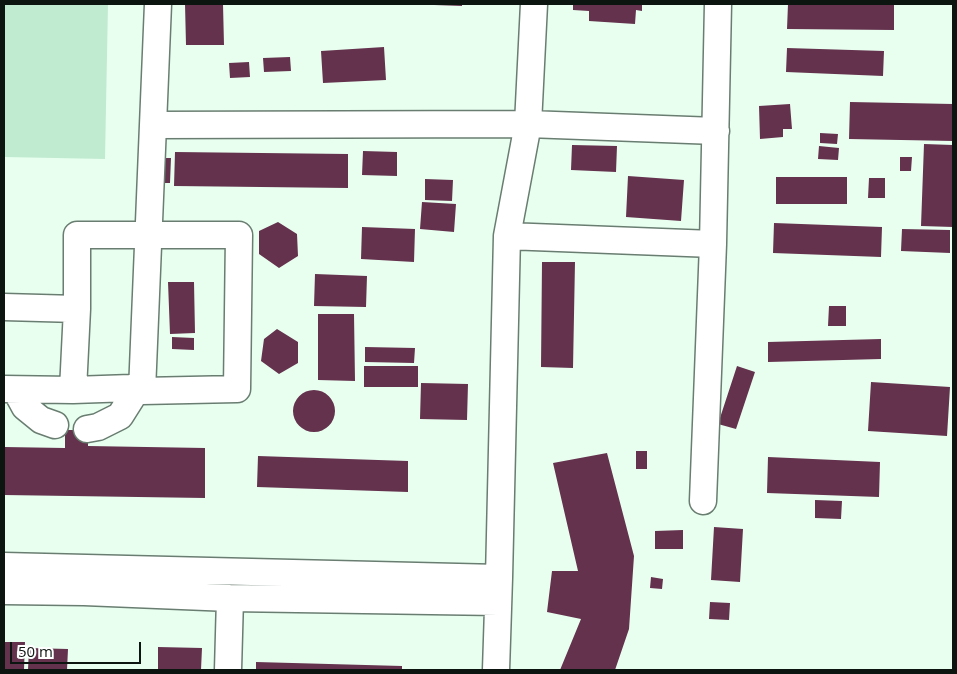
<!DOCTYPE html>
<html>
<head>
<meta charset="utf-8">
<style>
  body { margin:0 }
  #map { position:relative; width:957px; height:674px; overflow:hidden; background:#e8fff0; font-family:"Open Sans",sans-serif }
  canvas { display:block }
  .frame { position:absolute; inset:0; border:5px solid #0d1510; pointer-events:none }
  .scale { position:absolute; left:10px; top:642px; width:131px; height:22px; box-sizing:border-box; border:2px solid #0d1510; border-top:0; padding-left:6px; font-size:15px; line-height:18px; white-space:nowrap; color:#0d1510; -webkit-text-stroke:4px #fff; paint-order:stroke }
</style>
</head>
<body>
<div id="map">
<canvas width="957" height="674"></canvas>
<div class="frame"></div>
<div class="scale">50 m</div>
</div>
<script>
const g = document.querySelector('canvas').getContext('2d');
g.lineJoin = 'round';
function fillPath(path, color) { g.fillStyle = color; g.fill(path, 'evenodd'); }
const shape = rows => new Path2D(rows.map(r => 'M' + r).join(''));
function strokePath(path, color, width, dash) { g.strokeStyle = color; g.lineWidth = width; g.lineCap = dash ? 'butt' : 'round'; g.setLineDash(dash || []); g.stroke(path); }
fillPath(shape([
  [4,4,108,4,105,159,4,157]
]), '#c1ebd0');
fillPath(shape([
  [185,4,223,4,224,45,186,45],
  [434,4,462,4,462,6,434,5],
  [573,4,642,4,642,11,636,10,635,24,589,21,589,11,573,10],
  [788,4,894,4,894,30,787,29],
  [384,47,386,80,323,83,321,51],
  [787,48,884,51,883,76,786,72],
  [290,57,291,71,264,72,263,58],
  [249,62,250,77,230,78,229,63],
  [850,102,953,104,953,141,849,139],
  [790,104,792,129,783,129,783,137,760,139,759,106],
  [820,133,838,134,837,144,820,143],
  [924,144,953,145,953,227,921,226],
  [572,145,617,146,616,172,571,170],
  [819,146,839,148,838,160,818,159],
  [363,151,397,152,397,176,362,175],
  [175,152,348,154,348,188,174,186],
  [900,157,912,157,911,171,900,171],
  [158,158,171,158,170,183,157,183],
  [628,176,684,180,681,221,626,217],
  [776,177,847,177,847,204,776,204],
  [869,178,885,178,885,198,868,198],
  [425,179,453,180,452,201,425,200],
  [422,202,456,204,454,232,420,229],
  [278,222,297,234,298,256,279,268,259,254,259,231],
  [774,223,882,227,881,257,773,253],
  [362,227,415,229,414,262,361,259],
  [902,229,950,230,950,253,901,251],
  [542,262,575,262,573,368,541,367],
  [315,274,367,276,366,307,314,306],
  [168,282,194,282,195,333,170,334],
  [829,306,846,306,846,326,828,326],
  [318,314,354,314,355,381,318,380],
  [277,329,298,342,298,363,279,374,261,361,264,339],
  [172,337,194,338,194,350,172,349],
  [881,339,881,359,768,362,768,342],
  [365,347,415,348,414,363,365,362],
  [364,366,418,366,418,387,364,387],
  [737,366,755,372,736,429,718,424],
  [871,382,950,387,947,436,868,431],
  [421,383,468,384,467,420,420,419],
  '293 411a21 21 0 1 1 42 0a21 21 0 1 1-42 0Z',
  [65,430,88,430,88,446,205,448,205,498,4,495,4,447,65,448],
  [636,451,647,451,647,469,636,469],
  [607,453,634,556,629,629,615,670,560,670,581,619,547,612,552,571,578,571,553,463],
  [258,456,408,461,408,492,257,487],
  [768,457,880,462,879,497,767,493],
  [815,500,842,501,841,519,815,518],
  [714,527,743,529,740,582,711,580],
  [683,530,683,549,655,549,655,531],
  [651,577,663,579,662,589,650,588],
  [710,602,730,603,729,620,709,619],
  [4,642,25,642,24,670,4,670],
  [158,647,202,648,201,670,158,670],
  [29,648,68,649,67,670,28,670],
  [256,662,402,666,402,670,256,670]
]), '#64324d');
const minor = shape([
  [153,125,528,124,716,131],
  [507,236,713,244],
  [4,307,77,309],
  [4,389,73,390,131,388,142,391,237,389,239,235,77,235,77,309,73,390],
  [18,390,19,396,25,407,41,420,55,425],
  [142,391,158,4],
  [87,429,98,427,120,416,132,397,131,388],
  [703,501,713,244,718,4],
  [4,566,499,578],
  [4,591,84,592,230,598,498,602],
  [228,670,230,598],
  [496,670,499,578,507,236,528,124,534,4]
]);
strokePath(minor, '#697d70', 29);
strokePath(minor, '#fff', 26);
</script>
</body>
</html>
